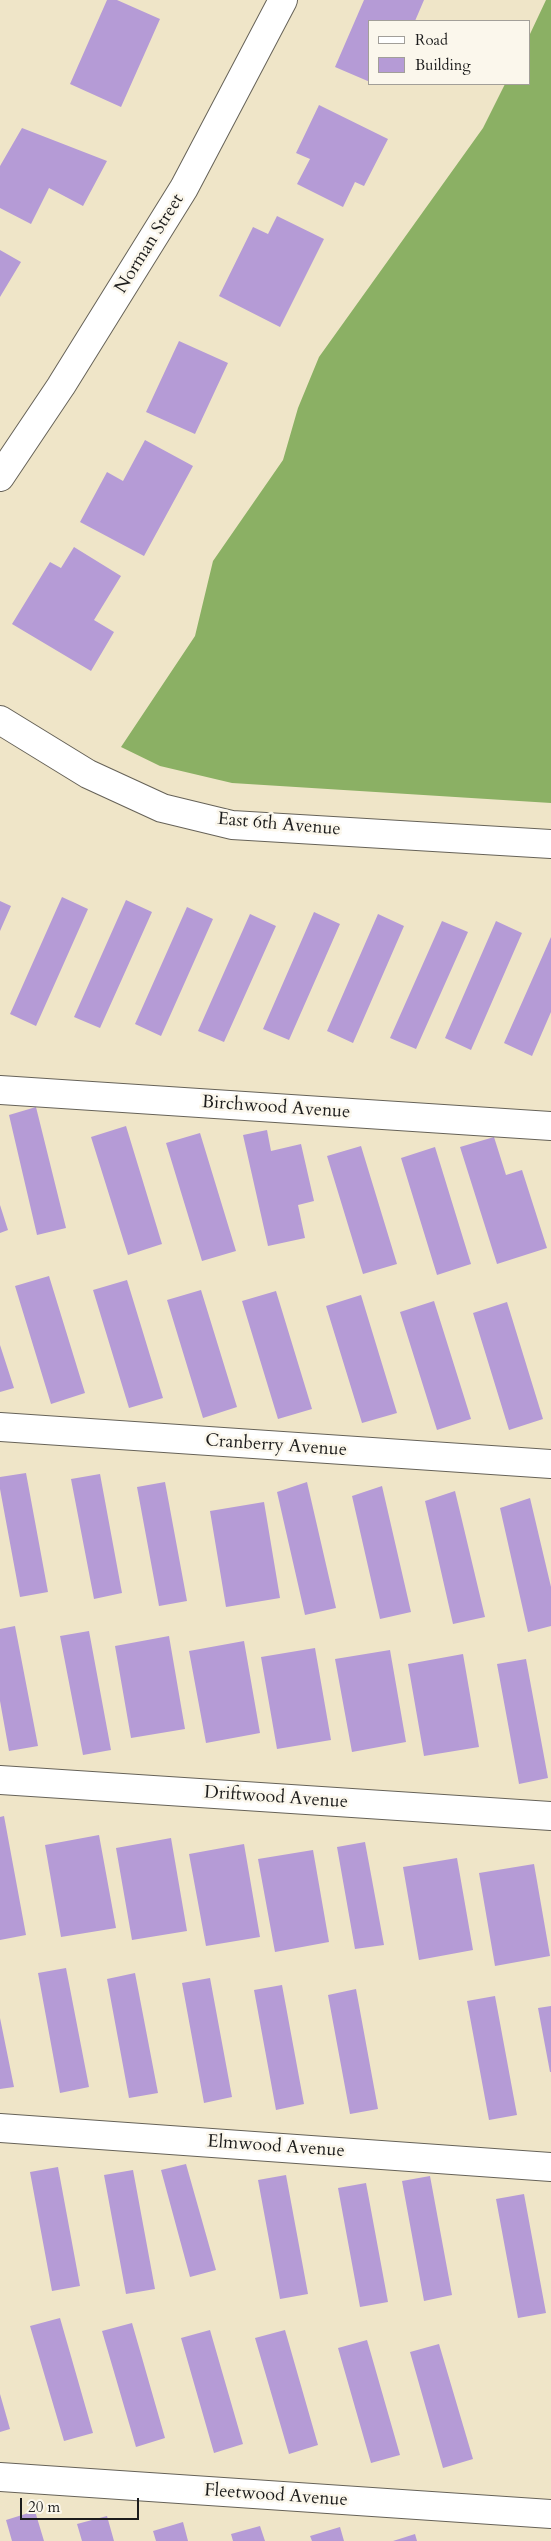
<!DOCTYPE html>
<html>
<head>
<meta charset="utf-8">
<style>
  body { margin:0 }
  #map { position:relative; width:551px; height:2541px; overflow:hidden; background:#efe5c8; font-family:Cardo,serif }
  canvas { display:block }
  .legend { position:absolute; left:368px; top:20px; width:162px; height:65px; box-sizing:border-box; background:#fbf7ec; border:1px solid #a29f99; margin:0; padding:6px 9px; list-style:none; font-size:15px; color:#1c1c1c }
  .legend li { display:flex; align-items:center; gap:10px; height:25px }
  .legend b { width:25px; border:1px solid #a29f99 }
  .scale { position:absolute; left:20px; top:2498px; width:119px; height:22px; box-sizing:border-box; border:2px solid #1c1c1c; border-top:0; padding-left:6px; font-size:15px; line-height:18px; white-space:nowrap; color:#1c1c1c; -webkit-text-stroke:4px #fbf7ec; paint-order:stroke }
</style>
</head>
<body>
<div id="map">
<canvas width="551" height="2541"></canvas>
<ul class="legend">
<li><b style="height:6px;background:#fff"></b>Road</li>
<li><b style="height:14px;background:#b59bd6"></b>Building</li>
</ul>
<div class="scale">20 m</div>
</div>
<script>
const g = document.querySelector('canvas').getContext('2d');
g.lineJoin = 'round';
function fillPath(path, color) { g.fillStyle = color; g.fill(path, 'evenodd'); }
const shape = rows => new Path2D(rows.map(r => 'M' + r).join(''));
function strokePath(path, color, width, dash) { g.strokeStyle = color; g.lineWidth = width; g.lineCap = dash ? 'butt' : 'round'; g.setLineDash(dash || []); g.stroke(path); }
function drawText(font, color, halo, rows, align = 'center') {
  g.font = font + ' Cardo,serif'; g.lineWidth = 5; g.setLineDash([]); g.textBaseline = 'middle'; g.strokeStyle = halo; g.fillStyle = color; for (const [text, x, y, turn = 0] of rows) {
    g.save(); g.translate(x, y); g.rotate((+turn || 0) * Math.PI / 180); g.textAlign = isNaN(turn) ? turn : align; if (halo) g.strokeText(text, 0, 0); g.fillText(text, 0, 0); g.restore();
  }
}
fillPath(shape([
  [546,0,551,0,551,803,232,783,160,766,121,747,195,636,213,561,283,460,298,408,319,357,483,128,505,84,530,84,530,34]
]), '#8bb064');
fillPath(shape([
  [107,0,117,0,160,19,121,107,70,84],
  [364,0,424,0,415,21,370,21,370,82,335,67],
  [319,105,388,139,364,186,355,182,343,207,297,184,310,159,296,153],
  [22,128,107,161,83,206,49,188,31,224,0,208,0,166],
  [277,216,324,239,280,327,219,296,253,227,268,234],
  [0,250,21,262,0,297],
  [179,341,228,363,195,434,146,412],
  [145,440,193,466,144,556,80,522,107,472,123,481],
  [74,547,121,576,94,620,114,632,91,671,12,624,50,562,61,568],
  [62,897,88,909,36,1026,10,1014],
  [126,900,152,912,100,1028,74,1017],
  [0,901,11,906,0,931],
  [187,907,213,919,161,1036,135,1024],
  [314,912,340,924,289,1040,263,1029],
  [250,914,276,926,224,1042,198,1031],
  [378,914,404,926,353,1043,327,1031],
  [442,921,468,932,416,1049,390,1038],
  [496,921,522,933,471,1050,445,1038],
  [551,937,551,1012,532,1056,504,1043],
  [36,1107,66,1228,37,1235,9,1115],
  [126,1126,162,1244,128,1255,91,1137],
  [267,1130,271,1151,301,1144,314,1201,298,1205,305,1238,268,1246,243,1135],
  [200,1133,236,1251,202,1261,166,1143],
  [494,1137,506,1175,522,1170,547,1248,497,1264,460,1147],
  [361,1146,397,1264,363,1274,327,1156],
  [435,1147,471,1264,437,1275,401,1158],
  [0,1205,8,1230,0,1233],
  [49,1276,85,1393,51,1404,15,1286],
  [127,1280,163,1398,129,1408,93,1290],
  [201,1290,237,1407,203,1418,167,1300],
  [276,1291,312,1409,278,1419,242,1301],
  [361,1295,397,1413,362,1423,326,1306],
  [434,1301,471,1419,437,1430,400,1312],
  [507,1302,543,1419,509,1430,473,1313],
  [0,1345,14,1388,0,1392],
  [26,1473,48,1592,20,1597,0,1489,0,1477],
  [100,1474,122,1593,94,1599,71,1479],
  [165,1482,187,1601,159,1606,137,1487],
  [307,1482,336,1608,305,1615,277,1492],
  [382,1486,411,1612,380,1619,352,1496],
  [455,1491,485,1617,453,1624,425,1501],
  [530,1498,551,1587,551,1626,528,1632,500,1508],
  [264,1502,280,1598,226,1607,210,1511],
  [15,1626,38,1746,9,1751,0,1701,0,1629],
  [89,1631,111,1750,83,1755,60,1636],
  [169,1636,185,1729,131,1738,115,1646],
  [244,1641,260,1733,206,1743,189,1651],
  [315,1648,331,1740,277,1749,261,1657],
  [390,1650,406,1742,352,1752,335,1659],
  [463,1654,479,1747,424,1756,408,1664],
  [526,1659,548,1778,519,1784,497,1664],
  [4,1816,26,1935,0,1940,0,1817],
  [99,1835,116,1928,61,1937,45,1845],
  [171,1838,187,1931,132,1940,116,1848],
  [365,1842,384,1945,355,1949,337,1847],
  [244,1844,260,1937,206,1946,189,1854],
  [313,1850,329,1942,275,1952,258,1859],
  [457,1858,473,1950,419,1960,403,1867],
  [534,1864,550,1956,495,1966,479,1873],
  [66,1968,89,2087,60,2093,38,1973],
  [135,1973,158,2093,129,2098,107,1979],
  [210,1978,232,2097,204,2103,182,1983],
  [282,1985,304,2104,276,2110,254,1990],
  [356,1989,378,2109,350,2114,328,1995],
  [495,1996,517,2115,489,2120,467,2001],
  [551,2006,551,2072,550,2072,538,2008],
  [0,2018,14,2087,0,2089],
  [186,2164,216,2270,190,2277,161,2170],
  [58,2167,80,2286,52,2291,30,2172],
  [133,2170,155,2289,126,2294,104,2175],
  [286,2175,308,2294,280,2299,258,2180],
  [430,2176,452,2295,424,2301,402,2181],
  [366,2183,388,2302,360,2307,338,2188],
  [524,2194,546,2313,518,2318,496,2199],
  [60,2318,93,2433,64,2441,30,2326],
  [132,2323,165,2438,136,2447,102,2331],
  [210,2330,243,2444,214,2453,181,2338],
  [285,2330,318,2445,289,2454,255,2338],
  [367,2340,400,2455,371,2463,338,2348],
  [439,2344,473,2459,443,2468,410,2352],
  [0,2394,10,2429,0,2432],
  [35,2511,44,2541,12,2541,6,2520],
  [107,2516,114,2541,82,2541,77,2524],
  [183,2522,188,2541,156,2541,153,2531],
  [260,2526,265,2541,233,2541,231,2534],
  [340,2527,344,2541,312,2541,310,2536],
  [415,2534,417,2541,393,2541]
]), '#b59bd6');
const street = shape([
  [0,477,61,386,184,188,283,0],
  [0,720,88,774,162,808,232,825,551,844],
  [0,1090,551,1126],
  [0,1427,551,1464],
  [0,1780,551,1816],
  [0,2128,551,2167],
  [0,2477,551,2514]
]);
strokePath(street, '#666258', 30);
strokePath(street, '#fff', 28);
drawText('18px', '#1c1c1c', '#fbf7ec', [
  ["Norman Street",150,244,-58],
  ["East 6th Avenue",279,825,5],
  ["Birchwood Avenue",276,1108,4],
  ["Cranberry Avenue",276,1446,4],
  ["Driftwood Avenue",276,1798,4],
  ["Elmwood Avenue",276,2147,4],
  ["Fleetwood Avenue",276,2496,4]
]);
</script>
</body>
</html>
